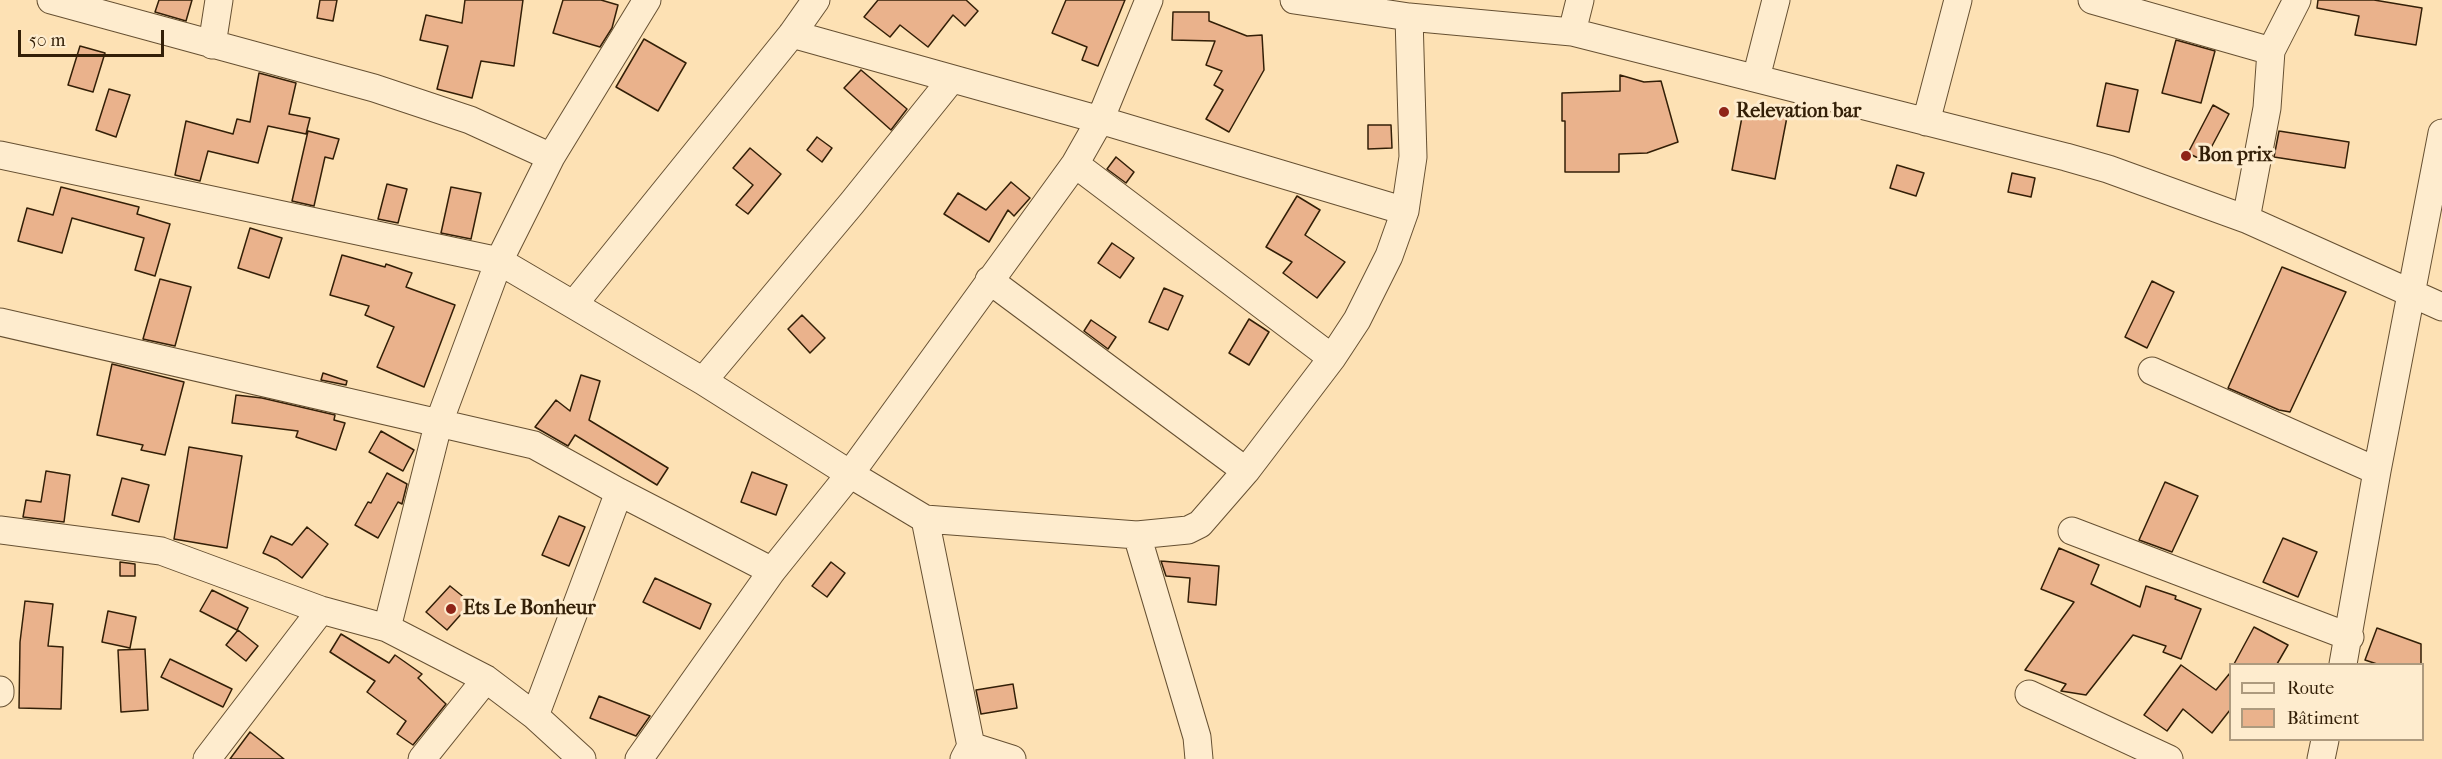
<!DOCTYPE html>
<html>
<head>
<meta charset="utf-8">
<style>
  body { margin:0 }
  #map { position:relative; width:2442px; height:759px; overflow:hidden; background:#fde1b4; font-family:"IM FELL French Canon",serif }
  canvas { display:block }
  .legend { position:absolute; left:2229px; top:663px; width:195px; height:78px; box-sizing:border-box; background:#feecce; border:2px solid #ad9a7e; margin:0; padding:8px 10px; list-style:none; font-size:18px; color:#331f07 }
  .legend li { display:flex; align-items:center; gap:12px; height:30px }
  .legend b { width:30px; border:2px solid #ad9a7e }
  .scale { position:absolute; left:18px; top:30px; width:146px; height:27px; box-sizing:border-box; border:3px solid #331f07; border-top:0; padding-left:8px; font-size:18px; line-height:21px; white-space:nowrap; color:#331f07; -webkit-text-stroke:4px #feecce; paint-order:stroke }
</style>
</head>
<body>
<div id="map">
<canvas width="2442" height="759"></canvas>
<ul class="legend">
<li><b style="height:8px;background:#feecce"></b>Route</li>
<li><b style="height:16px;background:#eab28c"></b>Bâtiment</li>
</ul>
<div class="scale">50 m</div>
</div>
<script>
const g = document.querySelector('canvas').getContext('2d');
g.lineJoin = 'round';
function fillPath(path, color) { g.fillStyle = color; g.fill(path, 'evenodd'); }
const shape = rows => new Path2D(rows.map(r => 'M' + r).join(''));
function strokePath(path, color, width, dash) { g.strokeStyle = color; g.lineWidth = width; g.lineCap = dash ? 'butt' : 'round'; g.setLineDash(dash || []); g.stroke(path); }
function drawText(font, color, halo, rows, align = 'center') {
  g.font = font + ' "IM FELL French Canon",serif'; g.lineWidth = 6; g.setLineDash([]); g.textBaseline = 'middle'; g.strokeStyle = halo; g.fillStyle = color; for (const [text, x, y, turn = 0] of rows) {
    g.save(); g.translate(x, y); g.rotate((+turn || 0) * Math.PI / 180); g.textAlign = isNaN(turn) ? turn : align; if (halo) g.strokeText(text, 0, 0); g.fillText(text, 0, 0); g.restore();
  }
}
const building = shape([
  [159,0,192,0,186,21,155,12,159,0],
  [320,0,337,0,333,21,317,18,320,0],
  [465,0,523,0,514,66,481,61,472,98,437,89,448,46,420,40,426,15,462,23,465,0],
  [563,0,601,0,618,5,612,28,600,47,553,33,563,0],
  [878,0,966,0,978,11,965,26,953,15,928,47,900,25,890,37,864,17,878,0],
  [1066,0,1125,0,1098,66,1082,60,1087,47,1052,33,1066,0],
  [2318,0,2374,0,2422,8,2416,45,2355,35,2359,16,2317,8,2318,0],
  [1173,12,1209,12,1209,21,1247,36,1262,35,1264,70,1229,132,1206,119,1223,90,1214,85,1222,71,1206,65,1215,41,1172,40,1173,12],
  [644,39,686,63,658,111,616,87,644,39],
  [2176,40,2215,51,2201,103,2162,93,2176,40],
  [80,46,105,53,93,92,68,85,80,46],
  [861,70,907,109,891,130,844,88,861,70],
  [259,73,296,83,289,114,310,118,306,134,268,126,258,163,208,151,200,181,175,175,186,121,233,134,237,119,250,122,259,73],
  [1620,75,1644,82,1661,81,1678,142,1647,153,1619,154,1619,172,1565,172,1565,121,1562,121,1562,93,1620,91,1620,75],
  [2106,83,2138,90,2129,132,2097,126,2106,83],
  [109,89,130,95,116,137,96,130,109,89],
  [2213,105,2229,114,2204,161,2188,153,2213,105],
  [1747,109,1787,117,1775,179,1732,170,1742,117,1747,109],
  [1368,125,1391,125,1392,148,1368,149,1368,125],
  [308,131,339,139,333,159,325,157,314,206,292,201,308,131],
  [2279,131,2349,142,2345,168,2274,157,2279,131],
  [817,137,832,148,822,162,807,150,817,137],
  [750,148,781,174,748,214,736,205,753,185,733,168,750,148],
  [1116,157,1134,172,1126,183,1107,169,1116,157],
  [1897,165,1924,173,1916,196,1890,188,1897,165],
  [2012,173,2035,178,2031,197,2008,192,2012,173],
  [1011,182,1030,198,1014,216,1008,210,989,242,944,214,958,193,986,210,1011,182],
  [387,184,407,189,398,223,378,219,387,184],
  [61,187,139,207,137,214,170,224,155,276,135,270,144,238,72,218,62,253,18,241,27,208,53,215,61,187],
  [451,187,481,193,471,239,441,233,451,187],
  [1297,196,1320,210,1305,235,1345,262,1317,298,1283,273,1292,262,1266,247,1297,196],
  [250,228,282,238,269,278,238,268,250,228],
  [1112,243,1134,258,1120,278,1098,263,1112,243],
  [342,255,385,267,386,264,412,273,406,287,455,305,424,387,377,367,394,327,365,315,369,306,330,295,342,255],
  [2282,267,2346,292,2290,412,2279,410,2228,388,2282,267],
  [160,279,191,287,175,346,143,339,160,279],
  [2152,281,2174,292,2147,348,2125,337,2152,281],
  [1164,288,1183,296,1168,330,1149,322,1164,288],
  [802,315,825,338,810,353,788,329,802,315],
  [1249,319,1269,332,1249,365,1229,353,1249,319],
  [1091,320,1116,337,1108,349,1084,331,1091,320],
  [112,364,184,382,165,455,141,450,143,445,97,435,112,364],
  [323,373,347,381,346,385,321,380,323,373],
  [581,375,600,381,589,420,668,468,657,485,575,435,568,446,535,427,556,400,570,411,581,375],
  [236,395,262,398,335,415,334,420,345,423,336,450,296,437,298,431,232,423,236,395],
  [381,431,414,450,403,471,369,452,381,431],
  [189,447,242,456,227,548,174,539,189,447],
  [46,471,70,475,64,522,23,517,26,500,41,502,46,471],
  [752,472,787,485,776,515,741,502,752,472],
  [387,473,407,484,402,504,398,502,378,538,355,525,368,502,371,503,387,473],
  [122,478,149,485,139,522,112,515,122,478],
  [2165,482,2198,496,2172,552,2139,540,2165,482],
  [559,516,585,527,569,566,542,555,559,516],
  [307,527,328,544,302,578,277,559,263,553,271,536,292,545,307,527],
  [2283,538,2317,552,2298,597,2263,582,2283,538],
  [2059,548,2099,565,2091,584,2140,607,2146,586,2176,596,2175,599,2201,609,2181,659,2163,652,2166,646,2133,635,2086,695,2061,691,2066,684,2025,670,2074,602,2041,589,2059,548],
  [1161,561,1219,566,1216,605,1188,602,1190,578,1166,576,1161,561],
  [120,562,135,564,135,576,120,576,120,562],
  [831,562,845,573,827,597,812,586,831,562],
  [655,578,711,604,700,629,643,602,655,578],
  [450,586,471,603,447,630,426,612,450,586],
  [212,590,248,608,237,630,200,611,212,590],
  [25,601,53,604,48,646,63,647,61,709,19,708,20,642,25,601],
  [108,611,136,617,130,648,102,642,108,611],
  [2254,627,2288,645,2277,664,2234,664,2254,627],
  [2377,628,2421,644,2421,664,2377,664,2365,660,2377,628],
  [238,630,258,646,246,661,226,645,238,630],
  [341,634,389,663,395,655,422,674,418,678,446,704,413,745,397,734,406,721,367,692,375,681,330,652,341,634],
  [145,649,148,710,121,712,118,650,145,649],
  [170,659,232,689,223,707,161,677,170,659],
  [2181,665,2216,690,2230,673,2230,710,2212,733,2183,709,2167,731,2144,715,2181,665],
  [1013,684,1017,708,981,714,976,690,1013,684],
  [599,696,650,716,636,736,590,718,599,696],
  [250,732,284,759,230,759,250,732]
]);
fillPath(building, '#eab28c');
strokePath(building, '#331f07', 1.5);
const minor = shape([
  [51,0,374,88,470,120,551,157],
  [1294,0,1409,17,1572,32,2066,157,2108,169,2246,219,2442,307],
  [2092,0,2271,51],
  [1572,32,1580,0],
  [792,34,1100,120,1405,211],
  [212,45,219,0],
  [1756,78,1776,0],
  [1926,122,1958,0],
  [0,155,499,261,703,381,850,474,925,519,1137,535,1188,530,1200,524,1246,471,989,280],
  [1075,164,1332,358],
  [2246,219,2267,108,2271,51,2297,0],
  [574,304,792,34,816,0],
  [0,322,534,445,619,492,772,571],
  [2152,371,2377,471],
  [703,381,852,203,951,80],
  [1246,471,1332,358,1357,320,1389,256,1405,211,1413,157,1409,17],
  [925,519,971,746,964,759],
  [0,530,161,551,321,610,387,628,486,679,535,716,582,759],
  [2072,531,2350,637],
  [1137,535,1197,737,1199,759],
  [387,628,438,425,499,261,551,157,647,0],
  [2343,664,2377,471,2442,133],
  [0,690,0,693],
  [2029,694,2169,759],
  [535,716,619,492],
  [971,746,1012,759],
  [207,759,321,610],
  [422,759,486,679],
  [639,759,772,571,850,474,1075,164,1100,120,1149,0],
  [2321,759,2325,740]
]);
strokePath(minor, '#665032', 29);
strokePath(minor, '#feecce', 27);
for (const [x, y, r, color] of [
  [1724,112,6,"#8f2418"],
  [2186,156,6,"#8f2418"],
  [451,609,6,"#8f2418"]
]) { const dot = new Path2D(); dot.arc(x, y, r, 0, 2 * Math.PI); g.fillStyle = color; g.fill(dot); strokePath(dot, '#feecce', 2); }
drawText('bold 20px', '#331f07', '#feecce', [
  ["Relevation bar",1736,112],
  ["Bon prix",2198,156],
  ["Ets Le Bonheur",463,609]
], 'left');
</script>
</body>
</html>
